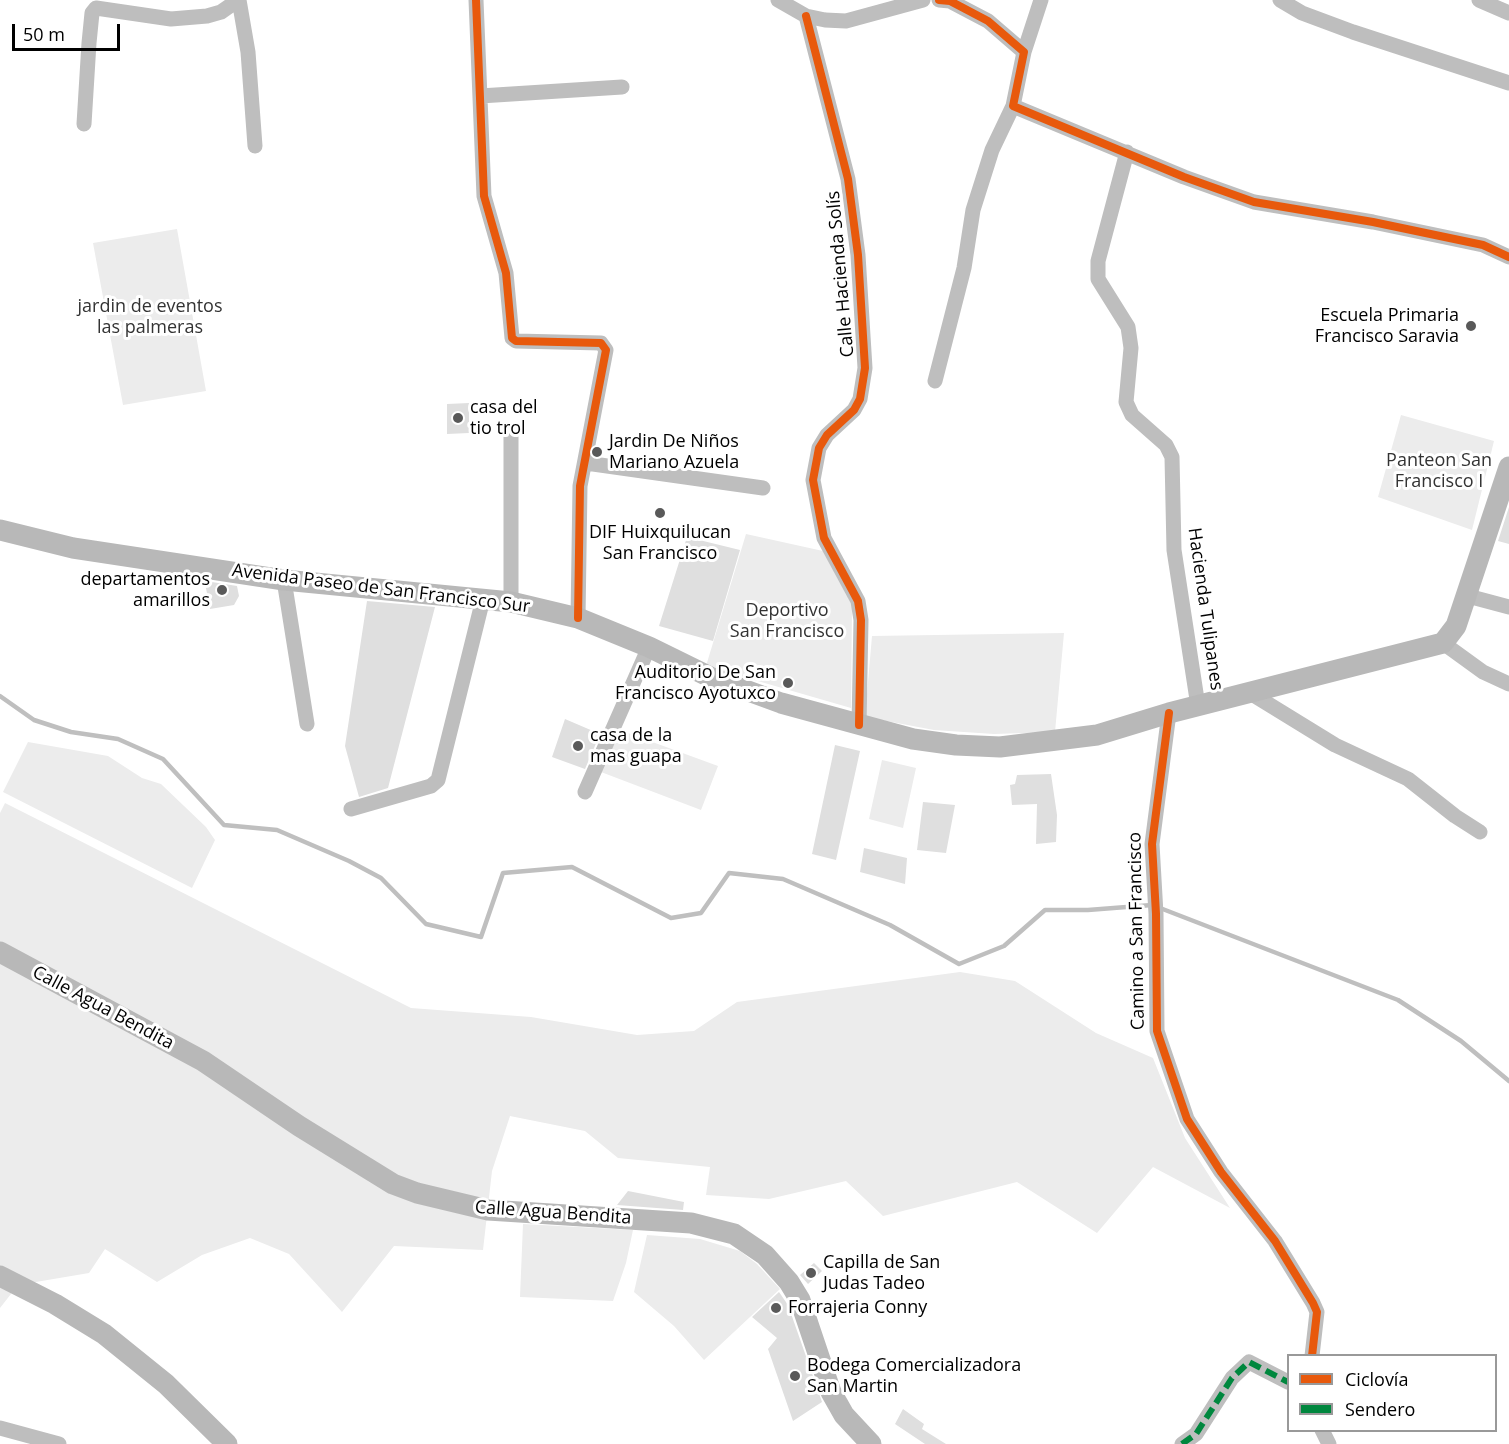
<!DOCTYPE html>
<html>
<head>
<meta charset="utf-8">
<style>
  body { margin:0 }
  #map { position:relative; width:1509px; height:1444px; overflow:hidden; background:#fff; font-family:"Open Sans",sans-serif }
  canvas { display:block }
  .legend { position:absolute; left:1287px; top:1354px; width:210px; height:78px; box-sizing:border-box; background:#fff; border:2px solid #999; margin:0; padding:8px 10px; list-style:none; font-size:18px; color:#000 }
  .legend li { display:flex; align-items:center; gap:12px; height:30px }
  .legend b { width:30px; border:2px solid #999 }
  .scale { position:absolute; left:12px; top:24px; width:108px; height:27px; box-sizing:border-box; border:3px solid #000; border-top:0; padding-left:8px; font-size:18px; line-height:21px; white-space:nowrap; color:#000; -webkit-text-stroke:4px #fff; paint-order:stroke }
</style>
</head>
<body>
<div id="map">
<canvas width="1509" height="1444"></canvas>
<ul class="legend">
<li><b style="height:8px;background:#e8590c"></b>Ciclovía</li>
<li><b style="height:8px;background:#00873e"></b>Sendero</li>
</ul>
<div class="scale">50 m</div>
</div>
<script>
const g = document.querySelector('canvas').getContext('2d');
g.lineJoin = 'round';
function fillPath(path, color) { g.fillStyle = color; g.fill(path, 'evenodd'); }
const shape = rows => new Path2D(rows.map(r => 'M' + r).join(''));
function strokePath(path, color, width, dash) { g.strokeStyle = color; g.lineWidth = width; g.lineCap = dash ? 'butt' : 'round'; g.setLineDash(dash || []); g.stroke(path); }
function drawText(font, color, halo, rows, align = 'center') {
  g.font = font + ' "Open Sans",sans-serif'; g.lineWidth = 6; g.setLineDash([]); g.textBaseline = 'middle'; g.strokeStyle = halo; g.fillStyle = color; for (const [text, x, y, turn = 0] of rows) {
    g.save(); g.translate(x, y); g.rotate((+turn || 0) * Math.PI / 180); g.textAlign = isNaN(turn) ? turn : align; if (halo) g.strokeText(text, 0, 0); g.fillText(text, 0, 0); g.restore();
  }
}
fillPath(shape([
  [177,229,206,391,123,405,93,243],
  [1401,415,1494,441,1472,530,1378,497],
  [746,534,823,551,852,605,851,708,706,666],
  [1064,633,1055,732,994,734,934,730,865,717,872,636],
  [617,729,718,766,701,810,601,772],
  [28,742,108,756,142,778,161,784,206,827,215,840,192,888,3,792],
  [882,760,916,768,903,828,869,819],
  [5,803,411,1008,531,1017,637,1035,694,1031,737,1002,960,972,1015,981,1096,1033,1153,1058,1185,1138,1230,1208,1153,1167,1097,1233,1017,1182,883,1216,846,1181,769,1199,706,1195,710,1167,618,1158,585,1131,510,1116,492,1171,483,1250,394,1246,342,1312,289,1254,250,1238,202,1255,157,1282,105,1249,89,1273,18,1285,0,1308,0,813],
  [523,1224,633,1230,626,1263,613,1301,520,1297],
  [647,1235,700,1239,740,1251,757,1264,780,1289,704,1360,674,1326,634,1292]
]), '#ececec');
strokePath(shape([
  [0,696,34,720,71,732,118,739,163,759,224,825,277,830,349,861,381,878,426,924,481,937,503,873,572,867,671,918,701,913,729,873,783,879,890,925,959,964,1004,946,1045,910,1088,910,1152,905],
  [1160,908,1398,1000,1461,1041,1509,1081]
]), '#bfbfbf', 4.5);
fillPath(shape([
  [469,403,469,433,447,434,447,404],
  [1509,507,1509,544,1498,541],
  [687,537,740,550,713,641,659,626],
  [212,582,237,586,239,596,234,605,210,609,205,583],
  [367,601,435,607,388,788,359,797,345,746],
  [565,719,600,734,585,769,552,757],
  [835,745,860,751,836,860,812,854],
  [1051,774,1057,815,1056,842,1036,844,1037,804,1012,805,1010,785,1015,784,1017,775],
  [923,802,955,805,946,853,917,850],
  [864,848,907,858,905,884,860,872],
  [628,1191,684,1202,683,1210,617,1205],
  [814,1263,822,1271,808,1284,800,1275],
  [779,1292,788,1305,822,1402,793,1421,768,1349,777,1338,752,1317],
  [903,1409,924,1424,922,1429,946,1444,925,1444,895,1424]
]), '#dfdfdf');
strokePath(shape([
  [239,0,248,52,255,146],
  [476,0,484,196,506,273,512,338,516,341,601,343,606,350,580,486,578,618],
  [778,0,806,16,825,20,846,21,923,0],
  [939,0,950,1,988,21,1024,52,1013,106,1184,177,1254,202,1373,222,1483,245,1509,257],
  [1280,0,1302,13,1353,32,1509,83],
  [1479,0,1509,13],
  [806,16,848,179,858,255,865,368,860,399,854,410,827,435,819,448,813,480,824,538,858,601,861,620,859,725],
  [1024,52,1041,0],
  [480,96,622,87],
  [84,124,89,43,92,13,96,8,171,19,207,16,221,12,238,0],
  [1127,152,1098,261,1098,279,1128,327,1131,348,1126,402,1132,415,1166,445,1172,457,1174,550,1198,706],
  [935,381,964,268,973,210,992,150,1013,106],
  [586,463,763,488],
  [284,580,307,724],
  [1464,595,1509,607],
  [511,602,511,430],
  [1443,643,1483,672,1509,684],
  [1252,694,1335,745,1408,779,1455,816,1480,832],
  [1169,713,1152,844,1156,914,1157,1031,1187,1119,1221,1172,1275,1241,1313,1303,1317,1312,1312,1356],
  [585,792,649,647],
  [351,809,431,786,438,780,483,599],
  [0,1428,59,1444],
  [1322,1430,1329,1444],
  [1182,1444,1196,1434,1232,1378,1249,1362,1288,1382]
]), '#bebebe', 15);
strokePath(shape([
  [0,530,73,548,284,580,511,602,578,618,649,647,710,677,781,703,913,739,956,745,1000,747,1097,735,1169,713,1443,643,1456,626,1509,467],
  [0,952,203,1061,299,1126,393,1184,417,1193,488,1210,691,1223,734,1234,765,1255,789,1282,800,1300,831,1392,844,1415,871,1444],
  [0,1276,55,1304,104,1334,166,1384,227,1444]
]), '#b8b8b8', 21);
strokePath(shape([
  [1182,1444,1196,1434,1232,1378,1249,1362,1288,1382]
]), '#00873e', 6, [12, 6]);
strokePath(shape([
  [476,0,484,196,506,273,512,338,516,341,601,343,606,350,580,486,578,618],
  [939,0,950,1,988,21,1024,52,1013,106,1184,177,1254,202,1373,222,1483,245,1509,257],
  [806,16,848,179,858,255,865,368,860,399,854,410,827,435,819,448,813,480,824,538,858,601,861,620,859,725],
  [1169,713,1152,844,1156,914,1157,1031,1187,1119,1221,1172,1275,1241,1313,1303,1317,1312,1312,1356]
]), '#e8590c', 8);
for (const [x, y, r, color] of [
  [1471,326,6,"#595959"],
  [458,418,6,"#595959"],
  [597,452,6,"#595959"],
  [660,513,6,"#595959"],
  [222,590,6,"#595959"],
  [788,683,6,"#595959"],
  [578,746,6,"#595959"],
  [811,1273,6,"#595959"],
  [776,1308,6,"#595959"],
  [795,1376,6,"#595959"]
]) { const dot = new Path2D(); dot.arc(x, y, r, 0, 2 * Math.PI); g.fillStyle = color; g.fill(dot); strokePath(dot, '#fff', 2); }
drawText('18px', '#000', '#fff', [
  ["Calle Hacienda Solís",841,274,-95],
  ["Avenida Paseo de San Francisco Sur",381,589,7],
  ["Hacienda Tulipanes",1205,609,82],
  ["Camino a San Francisco",1137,931,-91],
  ["Calle Agua Bendita",103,1008,28],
  ["Calle Agua Bendita",553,1213,4]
]);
drawText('18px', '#333', '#fff', [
  ["jardin de eventos",150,307],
  ["las palmeras",150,328],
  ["Panteon San",1439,461],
  ["Francisco I",1439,482],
  ["Deportivo",787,611],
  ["San Francisco",787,632]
]);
drawText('18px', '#000', '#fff', [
  ["Escuela Primaria",1459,316,"right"],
  ["Francisco Saravia",1459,337,"right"],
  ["casa del",470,408],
  ["tio trol",470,429],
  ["Jardin De Niños",609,442],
  ["Mariano Azuela",609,463],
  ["DIF Huixquilucan",660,533,"center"],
  ["San Francisco",660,554,"center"],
  ["departamentos",210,580,"right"],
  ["amarillos",210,601,"right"],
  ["Auditorio De San",776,673,"right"],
  ["Francisco Ayotuxco",776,694,"right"],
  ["casa de la",590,736],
  ["mas guapa",590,757],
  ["Capilla de San",823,1263],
  ["Judas Tadeo",823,1284],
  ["Forrajeria Conny",788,1308],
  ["Bodega Comercializadora",807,1366],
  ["San Martin",807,1387]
], 'left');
</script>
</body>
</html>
